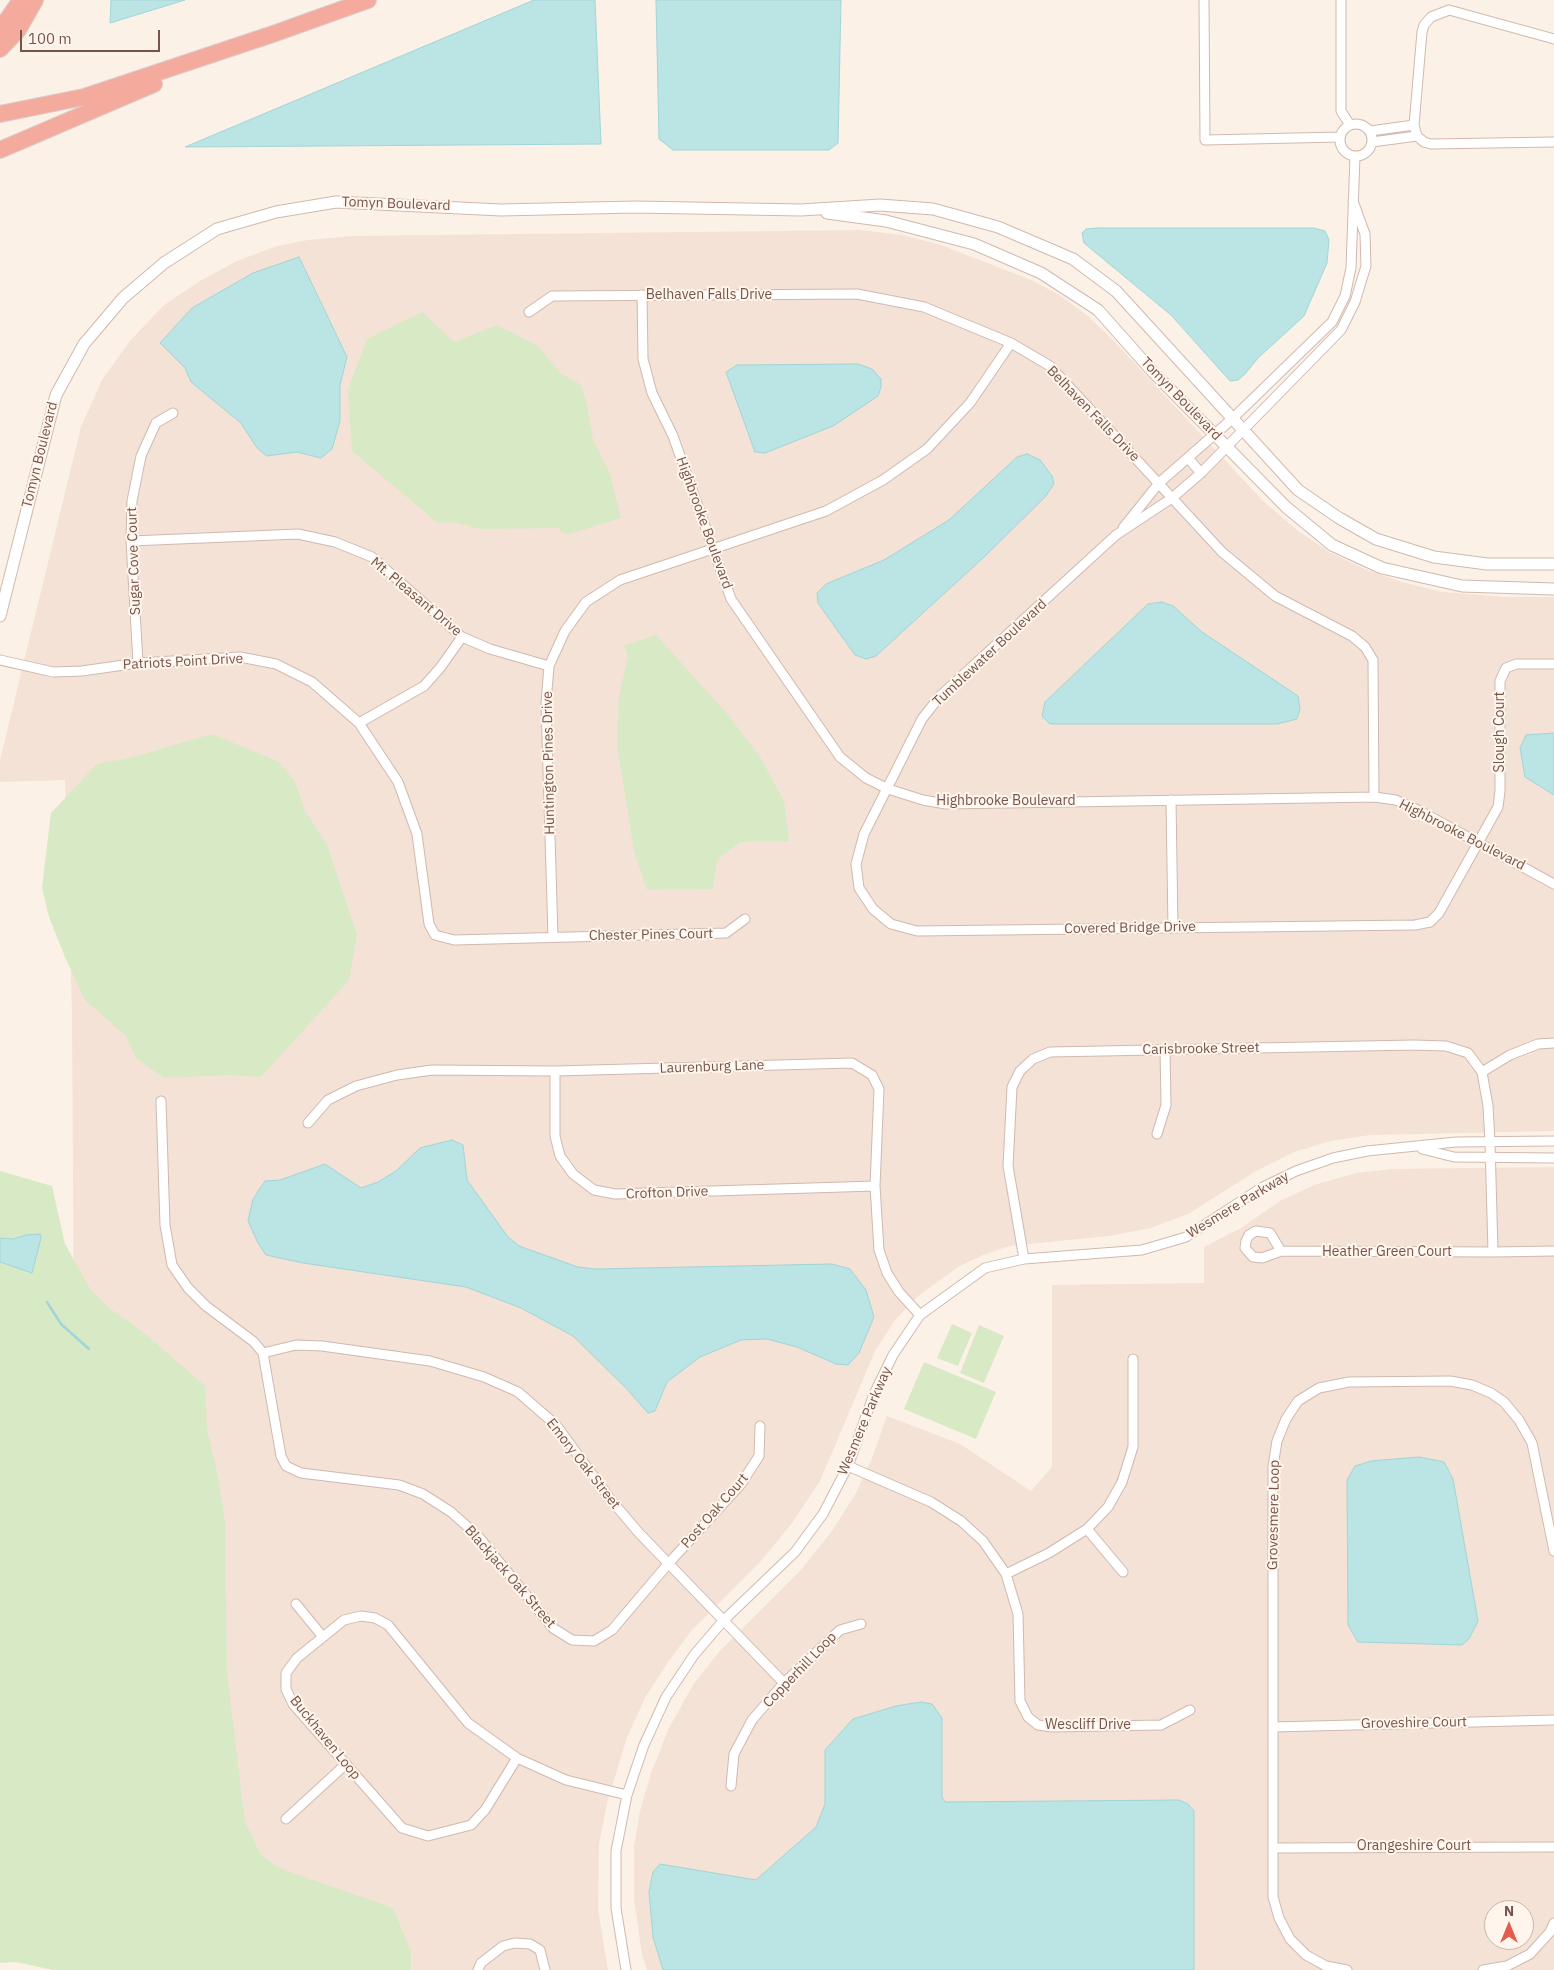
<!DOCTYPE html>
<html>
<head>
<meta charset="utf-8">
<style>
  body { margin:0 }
  #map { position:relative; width:1554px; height:1970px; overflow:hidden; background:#fcf1e6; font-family:"IBM Plex Sans",sans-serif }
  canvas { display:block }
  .north { position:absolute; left:1484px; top:1900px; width:50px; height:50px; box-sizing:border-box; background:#fff5ec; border:1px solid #c8b5ac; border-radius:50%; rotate:0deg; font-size:14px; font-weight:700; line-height:20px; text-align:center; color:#75554b }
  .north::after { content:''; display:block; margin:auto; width:18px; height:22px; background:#e35d4e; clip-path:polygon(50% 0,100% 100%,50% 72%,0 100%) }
  .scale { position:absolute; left:20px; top:30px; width:140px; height:22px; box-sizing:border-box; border:2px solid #75554b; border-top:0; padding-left:6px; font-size:15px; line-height:18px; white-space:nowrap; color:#75554b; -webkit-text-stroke:4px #fff5ec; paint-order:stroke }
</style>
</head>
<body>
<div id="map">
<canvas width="1554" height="1970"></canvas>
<div class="north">N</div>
<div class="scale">100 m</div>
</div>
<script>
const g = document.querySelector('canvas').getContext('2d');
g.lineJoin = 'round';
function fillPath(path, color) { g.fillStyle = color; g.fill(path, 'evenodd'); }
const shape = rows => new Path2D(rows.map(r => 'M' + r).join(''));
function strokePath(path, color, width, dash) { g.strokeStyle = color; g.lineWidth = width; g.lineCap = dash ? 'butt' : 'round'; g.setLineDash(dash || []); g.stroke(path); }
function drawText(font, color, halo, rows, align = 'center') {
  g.font = font + ' "IBM Plex Sans",sans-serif'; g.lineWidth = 4; g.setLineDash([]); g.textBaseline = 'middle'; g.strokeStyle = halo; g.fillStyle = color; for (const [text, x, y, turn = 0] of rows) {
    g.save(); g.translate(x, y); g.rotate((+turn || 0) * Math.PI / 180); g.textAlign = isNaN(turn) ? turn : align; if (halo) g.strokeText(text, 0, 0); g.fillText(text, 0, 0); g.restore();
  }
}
fillPath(shape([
  [860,230,902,235,941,245,1031,280,1059,295,1088,316,1114,341,1263,501,1297,530,1329,552,1367,570,1402,582,1442,592,1505,597,1554,597,1554,1131,1370,1135,1331,1141,1294,1152,1256,1171,1188,1214,1151,1228,1109,1236,1009,1246,983,1255,958,1267,918,1296,895,1320,875,1351,820,1481,792,1523,760,1562,692,1630,668,1662,646,1696,627,1737,607,1803,599,1844,598,1909,608,1970,78,1970,72,1011,65,780,0,782,0,760,81,427,102,380,130,341,164,305,200,281,237,261,277,246,308,240,353,236],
  [1554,1167,1554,1970,647,1970,642,1954,634,1899,634,1846,640,1811,651,1773,669,1728,693,1685,718,1653,800,1571,832,1531,856,1493,871,1461,887,1416,960,1444,1031,1491,1052,1467,1052,1285,1204,1283,1204,1247,1241,1228,1280,1201,1314,1185,1356,1173,1393,1169],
  [1494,1910,1524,1910,1524,1940,1494,1940]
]), '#f3e2d5');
fillPath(shape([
  [422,312,454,342,497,325,538,346,560,373,581,385,587,405,593,440,610,474,621,518,566,535,558,528,480,529,454,522,438,523,352,451,348,390,367,339],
  [656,635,728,715,760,757,784,801,789,841,740,842,717,860,713,889,647,890,634,851,617,744,619,697,628,656,624,646],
  [212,734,279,762,295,782,305,811,327,845,357,935,349,980,261,1077,230,1075,164,1078,136,1058,126,1036,85,1000,65,957,49,917,42,887,51,813,97,764,130,758],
  [0,1171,52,1186,65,1244,90,1289,109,1308,145,1334,205,1386,207,1429,218,1478,225,1521,227,1674,245,1822,260,1854,279,1868,393,1908,411,1952,411,1970,53,1970,16,1962,0,1963],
  [952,1324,972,1333,958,1366,937,1358],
  [979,1325,1004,1336,984,1383,960,1373],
  [924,1362,996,1392,976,1439,904,1409]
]), '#d8e9c5');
const water = shape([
  [111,0,185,0,110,23,111,0],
  [534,0,595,0,601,144,185,147,534,0],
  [656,0,841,0,838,143,829,150,673,150,659,139,656,0],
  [1098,228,1314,228,1325,231,1329,240,1327,263,1304,316,1258,358,1245,374,1238,380,1230,381,1171,315,1084,243,1082,233,1086,229,1098,228],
  [299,257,347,357,340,385,340,421,332,449,321,458,297,452,267,456,257,448,241,423,191,382,185,368,160,343,192,308,253,273,299,257],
  [858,364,872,369,881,379,881,387,878,396,833,426,765,453,755,452,726,372,737,365,858,364],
  [1027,454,1040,460,1052,476,1054,484,1045,497,983,558,876,656,866,659,855,655,818,603,817,593,826,584,884,560,949,520,1017,457,1027,454],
  [1162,602,1173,606,1202,632,1298,696,1300,709,1297,719,1277,724,1050,724,1042,716,1045,702,1148,604,1162,602],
  [1554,733,1554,795,1525,777,1520,748,1526,735,1554,733],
  [452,1140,463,1145,467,1180,508,1237,519,1246,578,1267,595,1269,832,1264,850,1269,866,1290,874,1317,859,1353,848,1365,836,1364,797,1347,767,1339,741,1340,700,1357,667,1382,655,1411,648,1413,626,1388,573,1336,521,1308,466,1287,303,1263,266,1255,258,1243,248,1221,253,1199,265,1181,280,1180,325,1164,361,1188,378,1182,396,1171,420,1148,452,1140],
  [40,1234,41,1238,32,1273,0,1262,0,1238,13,1239,26,1235,40,1234],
  [1419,1457,1444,1462,1453,1479,1478,1621,1469,1639,1462,1645,1358,1642,1348,1625,1347,1480,1355,1466,1371,1461,1419,1457],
  [921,1702,932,1704,942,1718,942,1797,945,1802,1179,1800,1188,1804,1194,1811,1194,1970,663,1970,653,1937,649,1892,653,1872,660,1864,756,1880,816,1827,825,1804,825,1750,853,1719,896,1706,921,1702]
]);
fillPath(water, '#bbe4e5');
strokePath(water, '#a1d5d7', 1);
strokePath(shape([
  [47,1302,61,1324,89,1349]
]), '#a1d5d7', 2.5);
const minor = shape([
  [1204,0,1205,140,1340,137],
  [1341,0,1341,111,1350,125],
  [1554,39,1449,10,1431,17,1424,25,1422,32,1414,125,1417,136,1424,142,1431,144,1554,142],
  '1340 140a16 16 0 1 1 32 0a16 16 0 1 1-32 0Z',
  [1370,131,1414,125],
  [1372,142,1417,136],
  [1353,201,1365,234,1366,266,1355,302,1341,330,1201,473,1172,498,1116,535,940,696,922,719,864,834,856,864,859,888,873,909,891,924,917,931,1415,925,1430,922,1439,913,1498,807,1500,791,1500,681,1506,668,1516,664,1554,664],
  [642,295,643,359,652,393,673,436,731,599,840,757,866,778,888,789,923,800,946,804,1374,797,1396,800,1420,811,1554,884],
  [529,312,552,296,857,294,924,307,1011,343,1050,366,1222,552,1275,596,1352,636,1365,647,1373,660,1374,797],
  [1188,458,1201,473],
  [1123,528,1159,483,1232,419,1332,322,1345,296,1351,268,1355,156],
  [131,541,298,534,335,542,372,557,462,637,490,649,549,666],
  [0,660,53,672,82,671,138,663,240,657,276,664,312,682,359,723,398,782,417,834,429,924,435,935,454,940,726,933,745,919],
  [138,663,131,541,132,501,141,456,156,423,173,413],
  [359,723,424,686,440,668,462,637],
  [1171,800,1173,928],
  [553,937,546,703,549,666,565,631,586,602,620,580,826,511,883,480,927,449,970,403,1011,343],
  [555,1071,555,1136,560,1156,573,1174,594,1190,615,1194,875,1186],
  [1482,1072,1510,1055,1538,1044,1554,1043],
  [161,1101,165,1225,172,1265,188,1288,206,1306,254,1342,263,1353,281,1456,286,1466,301,1473,399,1485,423,1494,451,1512,478,1536,553,1628,572,1640,594,1641,612,1630,668,1564,741,1484,759,1456,760,1426],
  [308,1123,328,1100,356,1086,397,1075,432,1070,555,1071,852,1063,872,1075,879,1089,875,1186,879,1250,887,1273,899,1292,920,1315],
  [1157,1134,1166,1105,1165,1049],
  [1422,1149,1454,1157,1554,1158],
  [1281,1251,1262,1258,1253,1257,1245,1248,1246,1241,1249,1235,1256,1231,1270,1233,1281,1251,1493,1252,1554,1251],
  [1024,1259,1008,1166,1012,1087,1020,1071,1033,1059,1050,1052,1414,1045,1446,1046,1468,1053,1482,1072,1488,1106,1490,1142,1493,1252],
  [263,1353,296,1345,322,1346,430,1361,484,1377,518,1392,556,1425,611,1500,639,1533,784,1683],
  [848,1466,931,1502,961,1521,983,1541,1006,1574,1018,1614,1020,1701,1028,1717,1038,1725,1052,1727,1161,1725,1190,1710],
  [1087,1529,1123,1572],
  [1006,1574,1049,1553,1087,1529,1108,1507,1122,1482,1133,1447,1133,1359],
  [296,1604,323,1637],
  [1273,1727,1554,1720],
  [517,1758,485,1810,471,1825,428,1836,402,1828,293,1704,286,1689,286,1673,297,1658,344,1620,361,1616,375,1618,388,1625,468,1723,517,1758,566,1780,627,1795],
  [731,1786,734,1754,752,1720,784,1683,840,1630,861,1624],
  [286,1819,346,1764],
  [1273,1848,1554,1847],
  [478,1970,481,1963,503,1946,515,1943,530,1944,540,1950,545,1970],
  [626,1970,616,1908,616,1851,627,1795,644,1745,666,1697,694,1655,723,1621,795,1552,823,1514,848,1466,874,1394,893,1355,920,1315,985,1268,1024,1259,1142,1250,1186,1237,1261,1188,1296,1171,1333,1158,1367,1151,1456,1142,1554,1141],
  [1347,1970,1326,1966,1306,1955,1290,1939,1279,1918,1273,1897,1273,1466,1277,1441,1286,1419,1298,1401,1319,1388,1349,1382,1450,1381,1472,1385,1491,1393,1504,1402,1519,1420,1532,1443,1554,1551],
  [1483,1970,1507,1966,1530,1954,1550,1932,1554,1923]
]);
const tertiary = shape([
  [827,213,886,221,974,244,1041,273,1098,310,1153,372,1286,507,1332,545,1382,568,1462,586,1554,589],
  [0,616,56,395,84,344,123,298,164,263,217,229,276,212,336,202,501,210,635,207,801,210,880,205,933,209,998,227,1073,259,1116,291,1298,490,1339,518,1376,539,1434,557,1487,564,1554,564]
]);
const motorway = shape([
  [0,30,21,0],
  [0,49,18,30,35,0],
  [0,114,84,97,273,34,368,0],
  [0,150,154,84]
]);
strokePath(minor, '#d0b9af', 11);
strokePath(tertiary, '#d0b9af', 13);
strokePath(motorway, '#d8cfcd', 18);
strokePath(minor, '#fff', 9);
strokePath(tertiary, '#fff', 11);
strokePath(motorway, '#f5aa9e', 16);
drawText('14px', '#75554b', '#fff5ec', [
  ["Tomyn Boulevard",396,204,2],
  ["Belhaven Falls Drive",709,295],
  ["Tomyn Boulevard",1181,399,46],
  ["Belhaven Falls Drive",1093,414,46],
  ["Tomyn Boulevard",40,455,-76],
  ["Highbrooke Boulevard",704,523,70],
  ["Sugar Cove Court",134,561,-92],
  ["Mt. Pleasant Drive",416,597,40],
  ["Tumblewater Boulevard",990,653,-43],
  ["Patriots Point Drive",183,662,-3],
  ["Slough Court",1500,732,-90],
  ["Huntington Pines Drive",549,763,-91],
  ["Highbrooke Boulevard",1006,801],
  ["Highbrooke Boulevard",1462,835,27],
  ["Covered Bridge Drive",1130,928,-1],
  ["Chester Pines Court",651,935,-1],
  ["Carisbrooke Street",1201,1049,-1],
  ["Laurenburg Lane",712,1067,-2],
  ["Crofton Drive",667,1193,-2],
  ["Wesmere Parkway",1238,1205,-31],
  ["Heather Green Court",1387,1252],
  ["Wesmere Parkway",865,1421,-67],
  ["Emory Oak Street",583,1464,52],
  ["Post Oak Court",715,1511,-49],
  ["Grovesmere Loop",1274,1515,-89],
  ["Blackjack Oak Street",510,1577,49],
  ["Copperhill Loop",800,1670,-46],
  ["Groveshire Court",1414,1723,-1],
  ["Wescliff Drive",1088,1725],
  ["Buckhaven Loop",325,1738,51],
  ["Orangeshire Court",1414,1846]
]);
</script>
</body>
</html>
